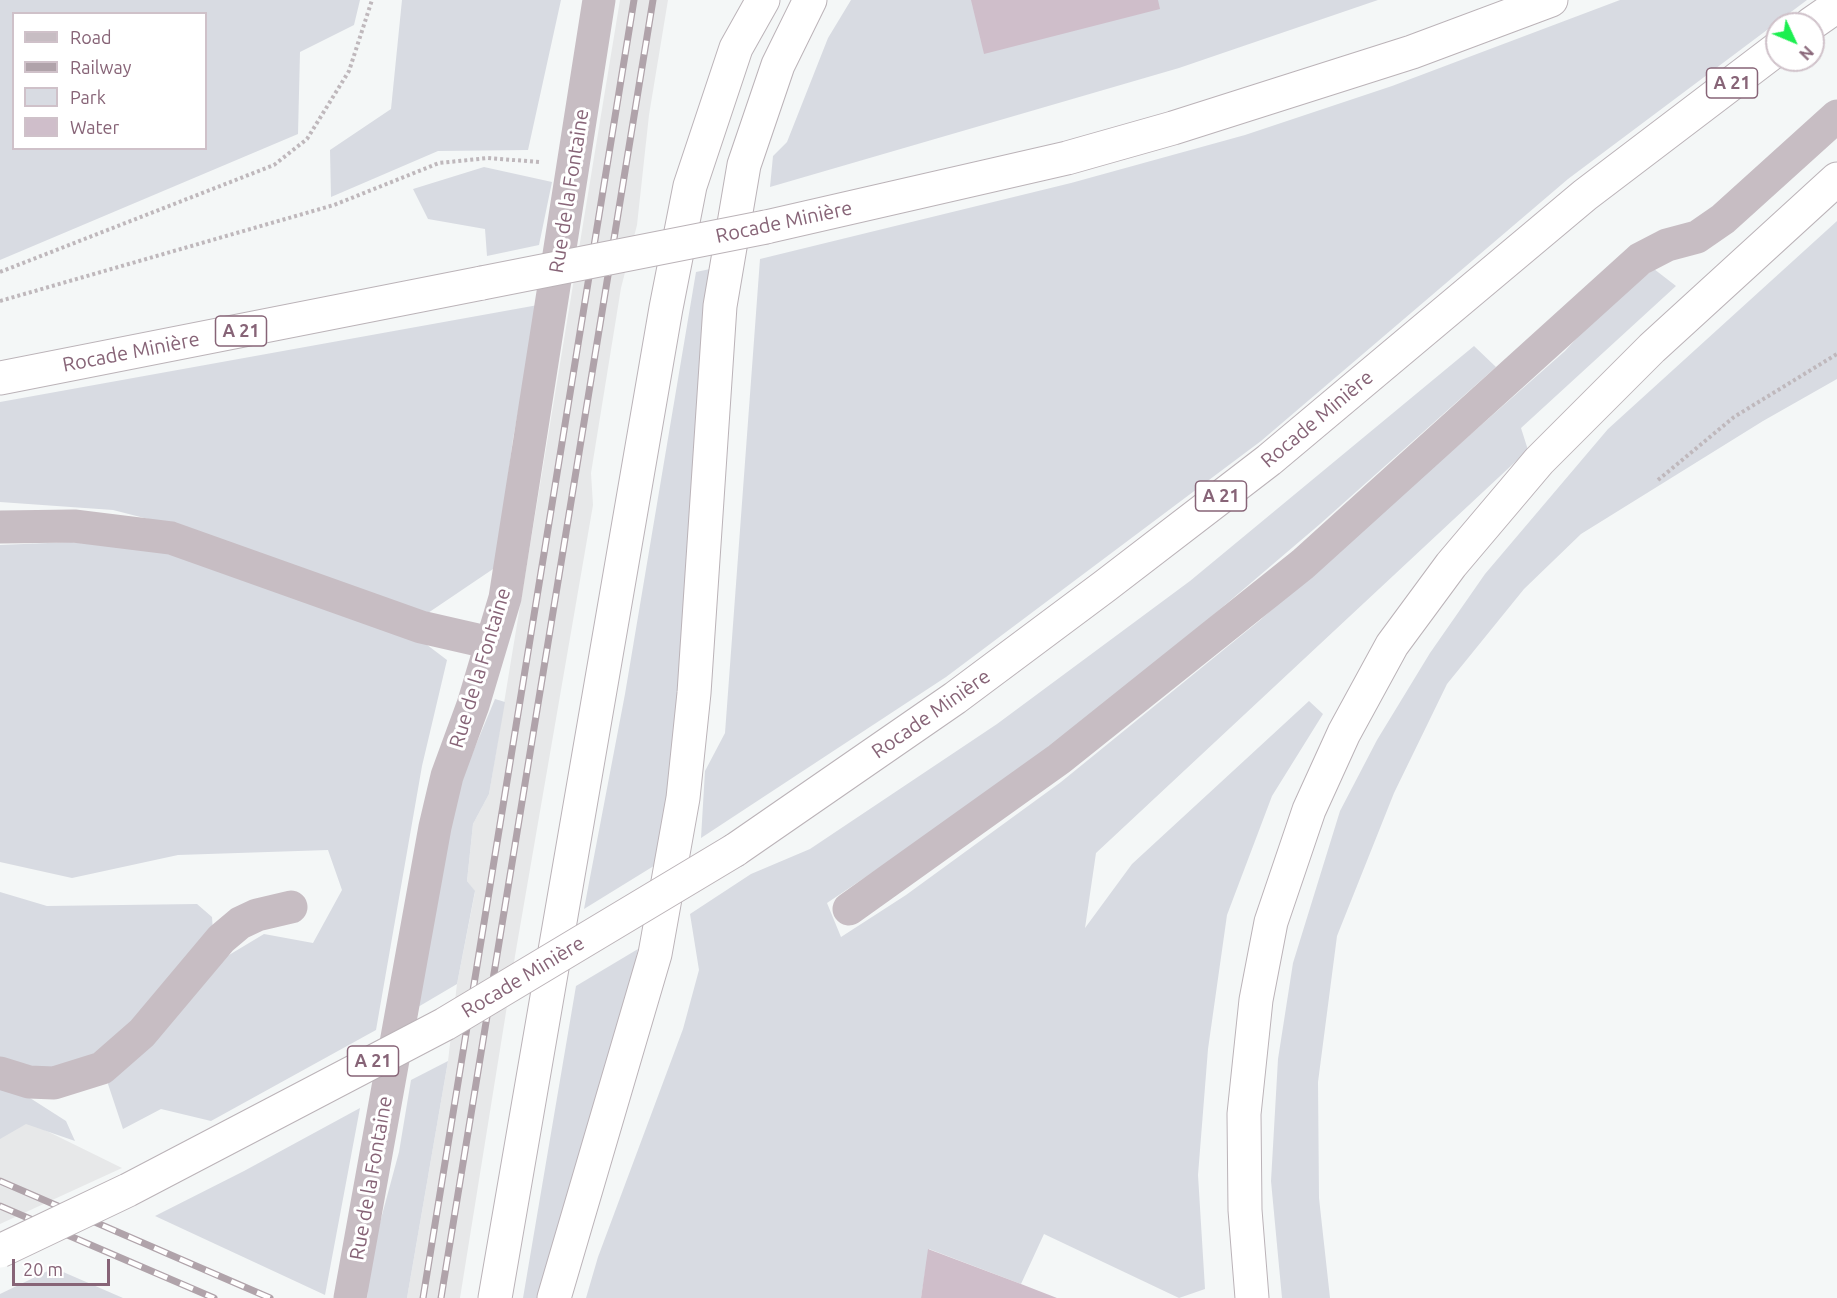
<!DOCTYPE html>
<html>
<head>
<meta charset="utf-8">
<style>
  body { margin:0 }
  #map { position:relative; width:1837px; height:1298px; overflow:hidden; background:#f4f7f7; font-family:Ubuntu,sans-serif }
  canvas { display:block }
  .legend { position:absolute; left:12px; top:12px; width:195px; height:138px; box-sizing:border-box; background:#fff; border:2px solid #cfc1c9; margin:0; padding:8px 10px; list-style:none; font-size:18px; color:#876477 }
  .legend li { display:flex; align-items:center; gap:12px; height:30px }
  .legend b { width:30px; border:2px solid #cfc1c9 }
  .north { position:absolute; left:1765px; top:12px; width:60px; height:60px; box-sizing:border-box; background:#fff; border:2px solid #cfc1c9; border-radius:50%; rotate:134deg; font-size:16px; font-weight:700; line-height:24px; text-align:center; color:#876477 }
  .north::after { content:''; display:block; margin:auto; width:21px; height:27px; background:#1cef50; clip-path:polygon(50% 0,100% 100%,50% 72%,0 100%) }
  .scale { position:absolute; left:12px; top:1259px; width:98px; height:27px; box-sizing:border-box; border:3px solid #876477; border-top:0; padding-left:8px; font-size:18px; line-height:21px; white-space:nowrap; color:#876477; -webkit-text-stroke:4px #fff; paint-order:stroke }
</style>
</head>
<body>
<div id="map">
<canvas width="1837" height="1298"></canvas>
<ul class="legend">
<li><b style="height:8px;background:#c7bdc3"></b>Road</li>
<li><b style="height:8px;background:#b0a3aa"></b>Railway</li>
<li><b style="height:16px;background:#d8dbe2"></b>Park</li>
<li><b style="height:16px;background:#cfbeca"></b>Water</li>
</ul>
<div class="north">N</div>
<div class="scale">20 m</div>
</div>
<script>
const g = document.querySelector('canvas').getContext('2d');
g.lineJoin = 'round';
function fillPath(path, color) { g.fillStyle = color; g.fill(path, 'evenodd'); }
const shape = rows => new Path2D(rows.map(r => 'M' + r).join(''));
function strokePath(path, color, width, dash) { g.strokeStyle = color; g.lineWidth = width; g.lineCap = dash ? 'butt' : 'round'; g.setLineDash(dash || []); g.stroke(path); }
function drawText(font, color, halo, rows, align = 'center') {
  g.font = font + ' Ubuntu,sans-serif'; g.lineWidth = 6; g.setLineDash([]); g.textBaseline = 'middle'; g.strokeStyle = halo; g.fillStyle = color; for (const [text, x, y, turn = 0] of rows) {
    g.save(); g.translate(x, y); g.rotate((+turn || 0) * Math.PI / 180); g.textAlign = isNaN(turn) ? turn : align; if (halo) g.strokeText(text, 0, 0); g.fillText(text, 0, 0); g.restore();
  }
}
fillPath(shape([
  [620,0,668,0,649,115,637,225,621,288,591,473,593,505,516,950,460,1298,407,1298,448,1061,457,984,475,892,467,881,473,824,489,794],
  [0,1108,122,1168,0,1224]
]), '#e7e8e9');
fillPath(shape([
  [0,0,360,0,354,25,300,52,298,134,0,260],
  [14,14,206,14,206,148,14,148],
  [402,0,561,0,528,150,438,151,331,197,330,150,391,109],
  [851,0,1378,0,1179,68,770,187,773,156,787,142,828,38],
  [1620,0,1807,0,1568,179,1261,441,946,677,701,838,705,771,725,733,760,259,1071,183,1245,135,1392,86],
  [484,167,552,182,539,245,487,256,485,229,428,219,413,189],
  [1837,221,1837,379,1763,421,1581,534,1524,589,1447,684,1394,793,1337,936,1318,1082,1319,1198,1330,1298,1282,1298,1271,1181,1278,1059,1293,963,1340,811,1377,740,1430,653,1485,574,1608,429],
  [710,269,684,638,672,770,657,864,584,909,625,694,696,272],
  [1654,269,1676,286,1521,428,1528,450,1096,853,1085,928,1132,864,1309,701,1323,714,1272,796,1227,915,1208,1049,1198,1175,1205,1289,1179,1298,1044,1234,1021,1284,929,1249,921,1298,586,1298,598,1257,683,1029,699,970,690,914,751,874,810,849,997,724,1190,581,1474,346,1496,367,1320,524,1137,680,968,808,827,903,841,937,906,895,1061,782,1259,621,1565,351,1605,307],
  [538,305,513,439,496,567,425,615,207,534,113,510,0,502,0,402],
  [72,542,176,554,414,635,447,660,422,766,376,1030,211,1121,161,1109,123,1129,107,1081,224,958,264,934,313,943,342,890,328,850,178,855,72,878,0,862,0,545],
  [495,699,505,702,489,794,473,824,467,881,475,891,457,984,418,1007,430,900,460,783],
  [0,892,47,906,197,904,212,917,213,931,111,1044,79,1064,38,1072,0,1061],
  [638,949,628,996,540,1298,523,1298,576,986],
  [448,1061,407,1298,367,1298,371,1256,399,1152,411,1080],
  [0,1086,30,1098,66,1121,75,1141,26,1124,0,1139],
  [360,1108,325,1295,155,1216,244,1171],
  [54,1268,123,1298,0,1298,0,1294]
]), '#d8dbe2');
fillPath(shape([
  [971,0,1158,0,1160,9,984,54],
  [928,1249,1021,1284,1057,1298,921,1298]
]), '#cfbeca');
const highway = shape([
  [1811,24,1837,6],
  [766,227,1067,158,1173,128,1412,52,1551,0],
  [0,378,482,283],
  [735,850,955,698,1105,586,1269,460,1585,195,1777,49],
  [495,1298,666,308,690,186,736,48,763,0],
  [554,1298,655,954,683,798,694,693,720,306,744,165,778,65,810,0],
  [1252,1298,1245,1210,1244,1114,1256,1000,1271,922,1309,810,1344,733,1392,645,1451,565,1539,461,1652,348,1837,179]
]);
strokePath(highway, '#bbb3b8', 35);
strokePath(shape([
  [0,272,274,165,307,139,349,71,372,0],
  [0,301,334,205,439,163,488,158,539,162],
  [1658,480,1734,417,1837,354]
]), '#bfb8bc', 4, [3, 3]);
strokePath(shape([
  [0,527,74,526,171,538,421,627,491,643],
  [849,909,1059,759,1303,564,1640,259,1667,245,1697,237,1723,219,1837,116],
  [0,1073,29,1082,54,1083,102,1068,142,1033,221,939,240,923,257,915,291,907],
  [350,1298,435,827,447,776,473,705,505,598,599,0]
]), '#c7bdc3', 33);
strokePath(highway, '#fff', 33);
const rail = shape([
  [0,1181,270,1298],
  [0,1206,214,1298],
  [423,1298,634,0],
  [441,1298,653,0]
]);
strokePath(rail, '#b0a3aa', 7);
strokePath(rail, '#fff', 4.5, [14]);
const highwayBridge = shape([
  [482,283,766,227],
  [0,1251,128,1190,445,1024,735,850]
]);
strokePath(highwayBridge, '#bbb3b8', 35, []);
strokePath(highwayBridge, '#fff', 33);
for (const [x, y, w] of [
  [1732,83,51],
  [241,331,51],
  [1221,496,51],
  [373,1061,51]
]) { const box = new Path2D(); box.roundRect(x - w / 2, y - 15, w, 30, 4.5); g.fillStyle = '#fff'; g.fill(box); strokePath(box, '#876477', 1.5); }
drawText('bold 18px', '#876477', null, [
  ["A 21",1732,83],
  ["A 21",241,331],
  ["A 21",1221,496],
  ["A 21",373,1061]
]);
drawText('20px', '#876477', '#fff', [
  ["Rue de la Fontaine",569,191,-81],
  ["Rocade Minière",784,222,-12],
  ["Rocade Minière",131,352,-11],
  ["Rocade Minière",1317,419,-40],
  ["Rue de la Fontaine",480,668,-73],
  ["Rocade Minière",931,714,-35],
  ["Rocade Minière",523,977,-31],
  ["Rue de la Fontaine",371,1178,-80]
]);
</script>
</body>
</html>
